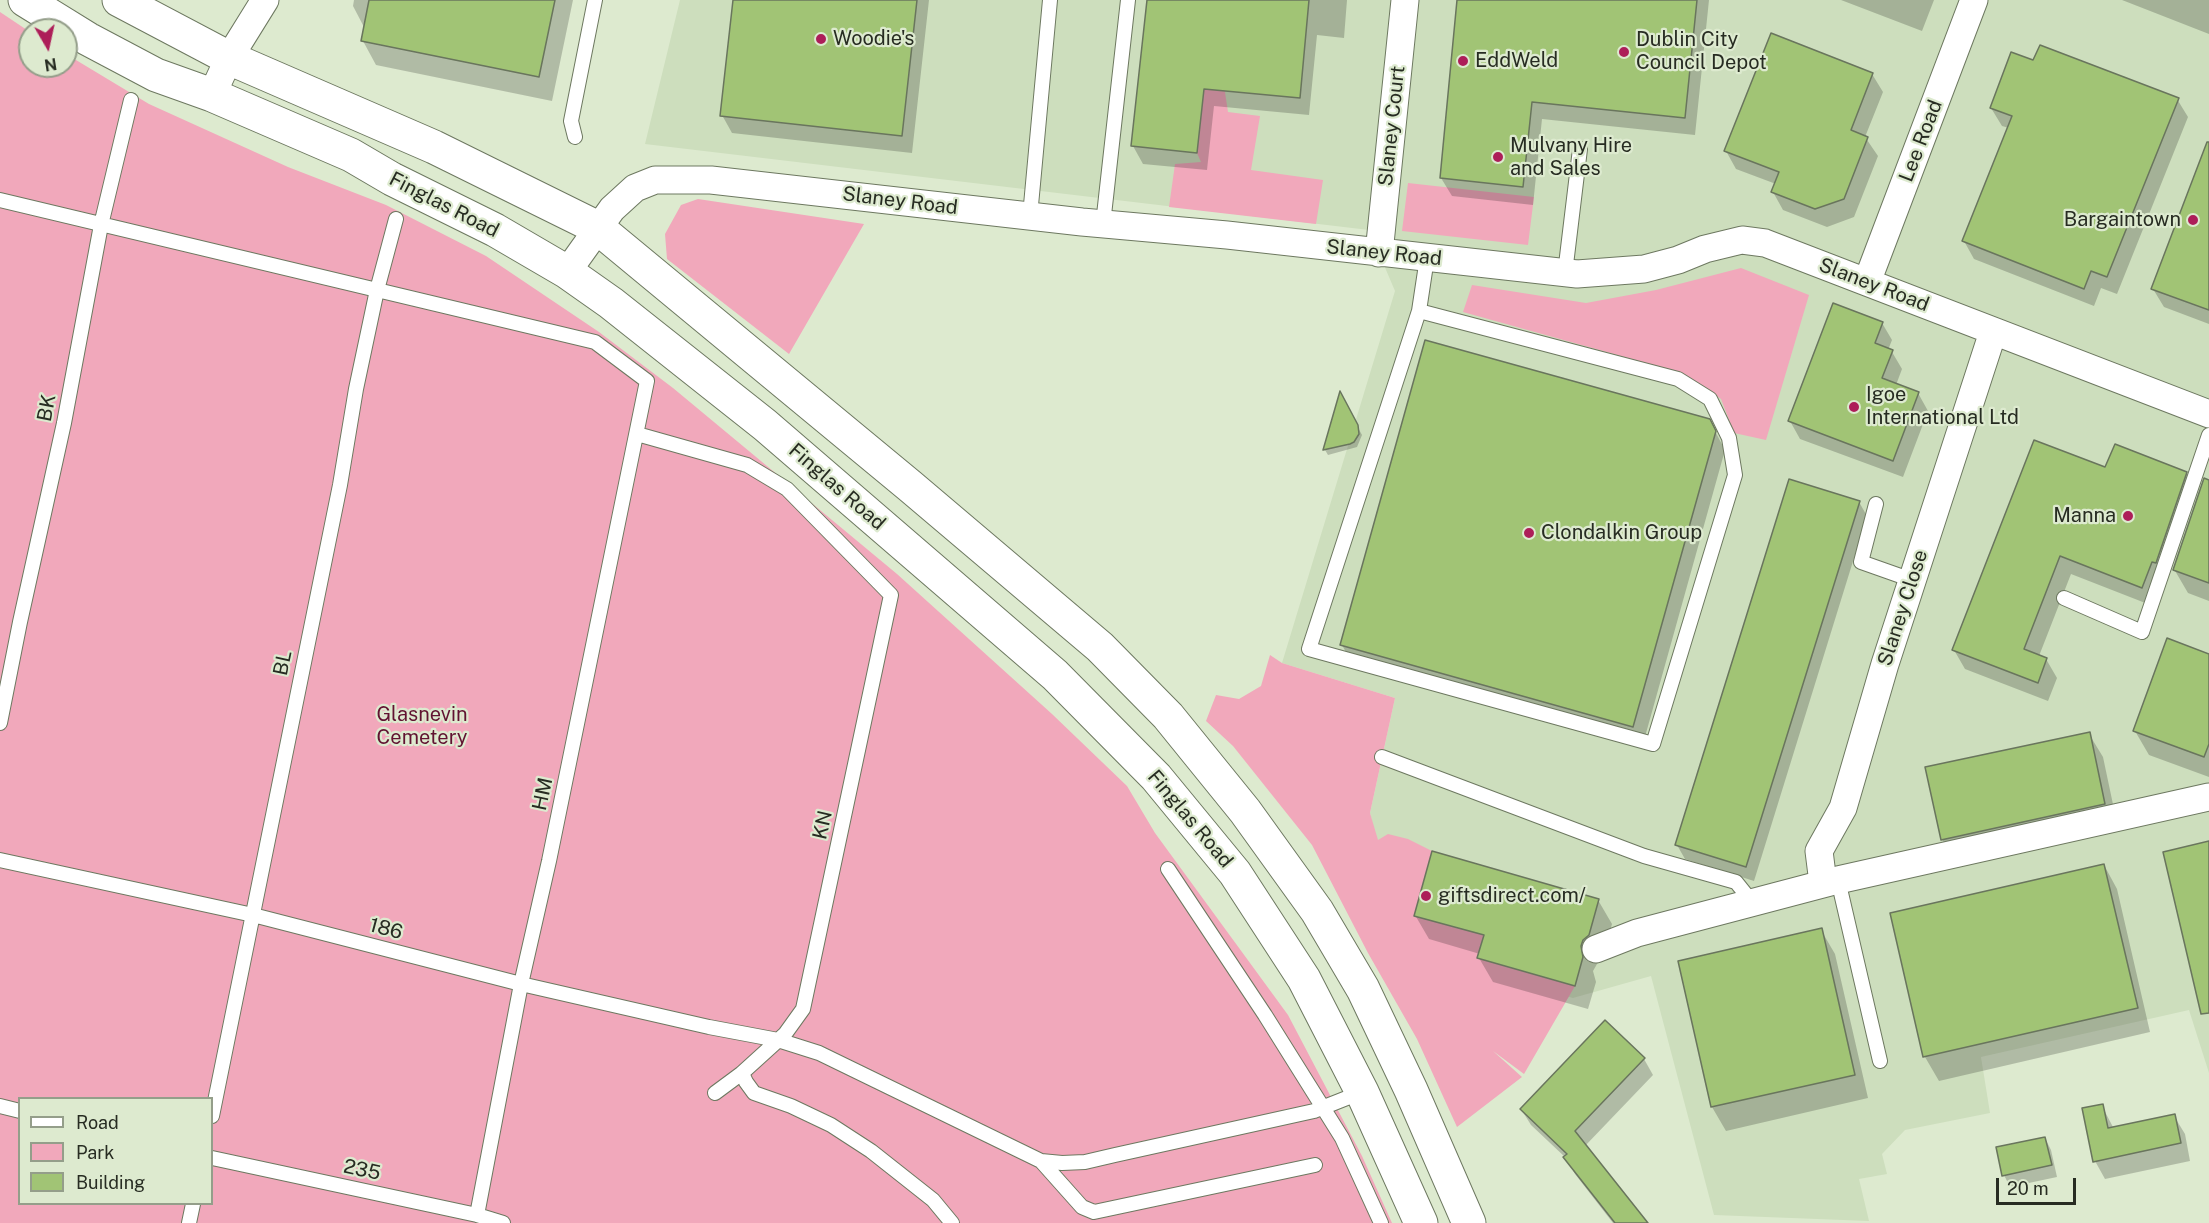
<!DOCTYPE html>
<html>
<head>
<meta charset="utf-8">
<style>
  body { margin:0 }
  #map { position:relative; width:2209px; height:1223px; overflow:hidden; background:#ddeacf; font-family:"Public Sans",sans-serif }
  canvas { display:block }
  .legend { position:absolute; left:18px; top:1097px; width:195px; height:108px; box-sizing:border-box; background:#ddeacf; border:2px solid #949e8a; margin:0; padding:8px 10px; list-style:none; font-size:18px; color:#272c22 }
  .legend li { display:flex; align-items:center; gap:12px; height:30px }
  .legend b { width:30px; border:2px solid #949e8a }
  .north { position:absolute; left:18px; top:18px; width:60px; height:60px; box-sizing:border-box; background:#ddeacf; border:2px solid #949e8a; border-radius:50%; rotate:171deg; font-size:16px; font-weight:700; line-height:24px; text-align:center; color:#272c22 }
  .north::after { content:''; display:block; margin:auto; width:21px; height:27px; background:#ad1e59; clip-path:polygon(50% 0,100% 100%,50% 72%,0 100%) }
  .scale { position:absolute; left:1996px; top:1178px; width:80px; height:27px; box-sizing:border-box; border:3px solid #272c22; border-top:0; padding-left:8px; font-size:18px; line-height:21px; white-space:nowrap; color:#272c22; -webkit-text-stroke:4px #ddeacf; paint-order:stroke }
</style>
</head>
<body>
<div id="map">
<canvas width="2209" height="1223"></canvas>
<ul class="legend">
<li><b style="height:8px;background:#fff"></b>Road</li>
<li><b style="height:16px;background:#f1a8bb"></b>Park</li>
<li><b style="height:16px;background:#a1c475"></b>Building</li>
</ul>
<div class="north">N</div>
<div class="scale">20 m</div>
</div>
<script>
const g = document.querySelector('canvas').getContext('2d');
g.lineJoin = 'round';
function fillPath(path, color) { g.fillStyle = color; g.fill(path, 'evenodd'); }
const shape = rows => new Path2D(rows.map(r => 'M' + r).join(''));
function strokePath(path, color, width, dash) { g.strokeStyle = color; g.lineWidth = width; g.lineCap = dash ? 'butt' : 'round'; g.setLineDash(dash || []); g.stroke(path); }
function drawText(font, color, halo, rows, align = 'center') {
  g.font = font + ' "Public Sans",sans-serif'; g.lineWidth = 4.5; g.setLineDash([]); g.textBaseline = 'middle'; g.strokeStyle = halo; g.fillStyle = color; for (const [text, x, y, turn = 0] of rows) {
    g.save(); g.translate(x, y); g.rotate((+turn || 0) * Math.PI / 180); g.textAlign = isNaN(turn) ? turn : align; if (halo) g.strokeText(text, 0, 0); g.fillText(text, 0, 0); g.restore();
  }
}
fillPath(shape([
  [680,0,2209,0,2209,1073,2189,1010,1981,1057,1990,1113,1905,1130,1882,1154,1887,1174,1859,1179,1869,1221,1714,1215,1651,976,1573,998,1456,966,1393,915,1370,813,1395,698,1282,663,1395,291,1369,230,645,144]
]), '#cddebd');
fillPath(shape([
  [1212,6,1228,112,1260,116,1251,170,1323,180,1316,224,1169,207,1175,164,1201,162,1197,153],
  [0,12,30,32,30,66,66,66,66,54,149,104,288,167,386,205,486,256,599,332,673,388,897,574,1052,714,1127,786,1155,833,1288,1015,1362,1156,1392,1223,0,1223],
  [20,1098,212,1098,212,1204,20,1204],
  [1408,183,1534,197,1528,245,1402,231],
  [698,199,864,224,789,354,667,259,665,234,681,205],
  [1741,268,1809,295,1766,440,1734,433,1721,399,1682,373,1463,312,1472,285,1586,303,1656,290],
  [1270,655,1282,663,1395,698,1370,813,1378,840,1388,834,1408,839,1432,851,1416,916,1484,935,1478,958,1575,986,1524,1074,1493,1051,1522,1077,1457,1127,1417,1039,1368,953,1312,845,1233,746,1206,721,1216,695,1239,699,1261,686]
]), '#f1a8bb');
fillPath(shape([
  [354,0,573,0,552,101,376,65,363,41,365,29,353,6],
  [735,0,929,0,912,153,732,133,722,115],
  [1148,0,1347,0,1344,38,1317,35,1309,115,1214,106,1207,170,1143,164,1133,146],
  [1459,0,1709,0,1695,135,1542,119,1533,205,1452,196,1441,178],
  [1841,0,1934,0,1922,31],
  [2122,0,2209,0,2209,34],
  [2034,62,2177,99,2188,117,2117,294,2101,288,2094,306,1974,259,1964,241,2009,128,2002,126,1991,108],
  [1872,74,1883,92,1865,137,1878,156,1854,217,1827,227,1783,210,1773,192,1776,184,1736,169,1726,151],
  [2209,153,2209,324,2164,307,2153,289],
  [1882,323,1892,340,1888,350,1892,352,1902,369,1896,385,1918,393,1928,411,1903,477,1800,439,1790,421],
  [1340,395,1362,435,1357,447,1328,455,1325,450],
  [1709,420,1725,450,1643,744,1352,663,1342,645],
  [2106,469,2186,473,2197,492,2153,606,2071,574,2039,656,2046,659,2057,678,2048,701,1965,669,1954,650],
  [2209,485,2209,601,2188,593,2174,569],
  [1859,502,1867,516,1754,881,1685,859,1677,845],
  [2209,655,2209,777,2149,755,2135,731],
  [2089,734,2103,757,2118,828,1956,863,1942,839],
  [2104,865,2117,889,2150,1032,1939,1081,1925,1057,1892,914],
  [1598,900,1612,924,1602,959,1597,964,1593,971,1596,982,1588,1009,1493,982,1479,958,1480,954,1429,939,1415,915],
  [1821,930,1835,954,1868,1098,1726,1131,1712,1107,1680,962],
  [1644,1059,1653,1075,1585,1146,1646,1223,1613,1223,1575,1174,1566,1158,1531,1125,1521,1109],
  [2102,1106,2114,1129,2174,1116,2185,1134,2190,1161,2105,1179,2095,1161],
  [2045,1138,2051,1150,2057,1177,2010,1187,2004,1175]
]), '#0003');
const building = shape([
  [369,0,555,0,539,77,361,41,369,0],
  [733,0,917,0,902,136,720,116,733,0],
  [1147,0,1309,0,1300,98,1204,89,1197,153,1131,146,1147,0],
  [1457,0,1697,0,1685,118,1532,102,1523,187,1440,178,1457,0],
  [1771,33,1873,73,1851,130,1868,137,1844,199,1815,209,1771,192,1779,172,1724,151,1771,33],
  [2040,45,2179,98,2107,277,2091,271,2084,289,1962,241,2012,116,1990,108,2011,52,2033,60,2040,45],
  [2207,142,2209,142,2209,310,2151,289,2207,142],
  [1833,303,1883,322,1875,343,1893,350,1882,378,1919,392,1893,461,1788,421,1833,303],
  [1425,340,1710,419,1716,431,1633,727,1340,645,1425,340],
  [1340,391,1358,425,1359,434,1354,442,1350,444,1323,450,1340,391],
  [2034,440,2105,467,2115,444,2187,472,2156,563,2152,562,2142,588,2060,556,2024,649,2047,658,2038,683,1952,650,2034,440],
  [2204,478,2209,480,2209,583,2173,570,2204,478],
  [1789,479,1860,501,1746,867,1675,845,1789,479],
  [2167,638,2209,654,2209,744,2204,757,2133,731,2167,638],
  [2090,732,2105,804,1941,840,1925,767,2090,732],
  [2209,841,2209,1013,2201,1014,2163,852,2209,841],
  [1432,851,1599,899,1589,935,1583,940,1581,946,1583,957,1575,986,1477,958,1484,935,1414,916,1432,851],
  [2104,864,2138,1008,1923,1057,1890,913,2104,864],
  [1822,928,1855,1075,1711,1107,1678,961,1822,928],
  [1605,1020,1645,1058,1575,1131,1648,1223,1615,1223,1563,1157,1567,1154,1520,1109,1605,1020],
  [2103,1104,2108,1128,2175,1114,2181,1143,2093,1162,2082,1108,2103,1104],
  [2045,1137,2052,1165,2002,1176,1996,1147,2045,1137]
]);
fillPath(building, '#a1c475');
strokePath(building, '#69755d', 1.5);
const service = shape([
  [575,137,571,121,595,0],
  [0,200,595,342,647,381,549,861,521,984,477,1215],
  [1030,216,1050,0],
  [1103,224,1128,0],
  [1565,273,1580,149],
  [1419,311,1678,379,1710,399,1729,438,1735,475,1653,744,1309,649,1419,311,1427,258],
  [637,434,747,465,787,489,891,595,803,1009,785,1034,742,1073,715,1093],
  [1876,504,1861,562,1912,580],
  [2064,598,2142,632,2209,435],
  [0,723,20,622,64,423,101,225,131,100],
  [1382,757,1644,856,1736,882,1752,902],
  [0,860,253,915,521,984,709,1027,778,1040,819,1053,1041,1161,1062,1163,1085,1162,1115,1155,1314,1111,1362,1092],
  [1168,869,1265,1015,1342,1138,1381,1223],
  [1838,880,1880,1061],
  [742,1073,746,1082,754,1093,791,1106,831,1125,871,1151,933,1200,952,1223],
  [0,1106,20,1111],
  [212,1116,340,485,356,389,377,290,396,219],
  [212,1158,477,1215,503,1223],
  [1041,1161,1082,1207,1094,1212,1315,1165],
  [189,1223,193,1204]
]);
const minor = shape([
  [212,95,229,58,265,0],
  [1379,253,1405,0],
  [567,272,612,209,635,188,655,180,711,180,1082,222,1227,235,1577,274,1644,269,1678,260,1705,249,1742,240,1765,243,2209,414],
  [1867,282,1974,0],
  [1823,883,1819,851,1843,808,1885,664,1993,332],
  [1596,949,1637,933,1838,880,2209,797]
]);
const secondary = shape([
  [25,0,88,39,156,75,212,95,351,155,392,179,495,230,567,272,611,303,765,425,1055,675,1156,777,1235,873,1304,979,1362,1092,1421,1223],
  [119,0,229,58,434,147,598,228,910,486,1100,647,1168,716,1245,811,1317,911,1363,989,1411,1090,1469,1223]
]);
strokePath(service, '#6d7860', 16);
strokePath(minor, '#6d7860', 29);
strokePath(secondary, '#6d7860', 35);
strokePath(service, '#fff', 14);
strokePath(minor, '#fff', 27);
strokePath(secondary, '#fff', 33);
for (const [x, y, r, color] of [
  [821,39,6,"#ad1e59"],
  [1624,52,6,"#ad1e59"],
  [1463,61,6,"#ad1e59"],
  [1498,157,6,"#ad1e59"],
  [2193,220,6,"#ad1e59"],
  [1854,407,6,"#ad1e59"],
  [2128,516,6,"#ad1e59"],
  [1529,533,6,"#ad1e59"],
  [1426,896,6,"#ad1e59"]
]) { const dot = new Path2D(); dot.arc(x, y, r, 0, 2 * Math.PI); g.fillStyle = color; g.fill(dot); strokePath(dot, '#ddeacf', 2); }
drawText('20px', '#272c22', '#ddeacf', [
  ["Woodie's",833,39],
  ["Dublin City",1636,40],
  ["Council Depot",1636,63],
  ["EddWeld",1475,61],
  ["Mulvany Hire",1510,146],
  ["and Sales",1510,169],
  ["Bargaintown",2181,220,"right"],
  ["Igoe",1866,395],
  ["International Ltd",1866,418],
  ["Manna",2116,516,"right"],
  ["Clondalkin Group",1541,533],
  ["giftsdirect.com/",1438,896]
], 'left');
drawText('20px', '#272c22', '#ddeacf', [
  ["Slaney Court",1392,126,-84],
  ["Lee Road",1921,141,-69],
  ["Slaney Road",900,201,7],
  ["Finglas Road",444,205,27],
  ["Slaney Road",1384,253,6],
  ["Slaney Road",1874,285,21],
  ["BK",47,408,-79],
  ["Finglas Road",837,487,41],
  ["Slaney Close",1903,608,-72],
  ["BL",283,663,-78],
  ["HM",543,794,-78],
  ["Finglas Road",1190,819,50],
  ["KN",823,825,-77],
  ["186",386,929,15],
  ["235",362,1170,12]
]);
drawText('20px', '#611331', '#ddeacf', [
  ["Glasnevin",422,715],
  ["Cemetery",422,738]
]);
</script>
</body>
</html>
